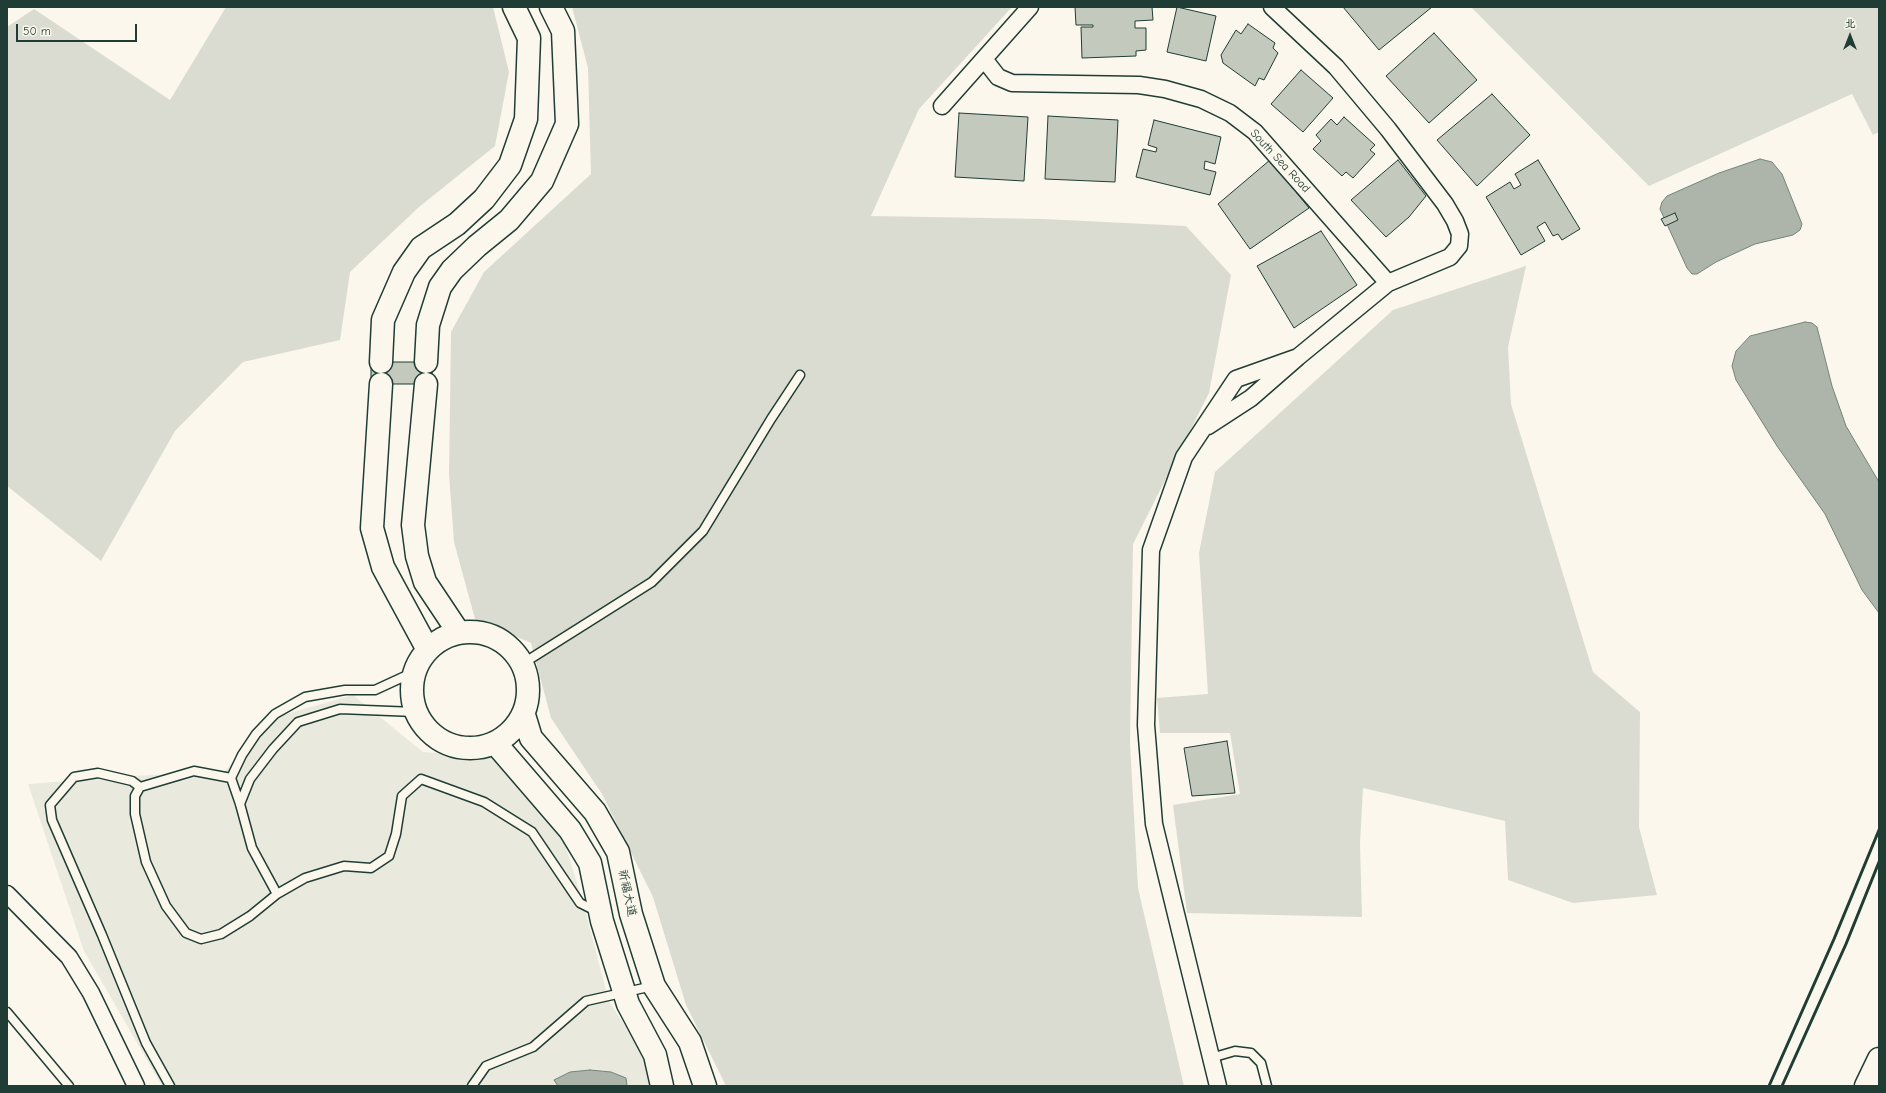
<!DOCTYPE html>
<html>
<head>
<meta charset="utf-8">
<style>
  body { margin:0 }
  #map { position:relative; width:1886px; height:1093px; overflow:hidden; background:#fbf7ec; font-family:"Comic Neue","LXGW WenKai TC",sans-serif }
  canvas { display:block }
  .frame { position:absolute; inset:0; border:8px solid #1f3d34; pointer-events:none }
  .north { position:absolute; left:1830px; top:16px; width:40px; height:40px; -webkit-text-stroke:3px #fbf7ec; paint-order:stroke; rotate:0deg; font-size:11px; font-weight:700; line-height:16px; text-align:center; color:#1f3d34 }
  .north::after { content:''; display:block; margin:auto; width:14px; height:18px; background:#1f3d34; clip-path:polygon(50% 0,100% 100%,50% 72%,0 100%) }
  .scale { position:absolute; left:16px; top:24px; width:121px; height:18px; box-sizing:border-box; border:2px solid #1f3d34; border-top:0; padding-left:5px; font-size:12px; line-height:14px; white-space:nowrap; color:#1f3d34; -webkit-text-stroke:3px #fbf7ec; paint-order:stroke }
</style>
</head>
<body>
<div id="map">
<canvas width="1886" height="1093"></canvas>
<div class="frame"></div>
<div class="north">北</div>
<div class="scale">50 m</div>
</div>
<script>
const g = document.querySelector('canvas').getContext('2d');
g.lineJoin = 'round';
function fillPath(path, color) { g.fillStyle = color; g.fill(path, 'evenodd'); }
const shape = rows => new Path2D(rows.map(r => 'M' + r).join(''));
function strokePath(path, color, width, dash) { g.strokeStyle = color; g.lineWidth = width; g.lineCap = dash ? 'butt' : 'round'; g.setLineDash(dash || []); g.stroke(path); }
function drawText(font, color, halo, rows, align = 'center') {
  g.font = font + ' "Comic Neue","LXGW WenKai TC",sans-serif'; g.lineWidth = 3; g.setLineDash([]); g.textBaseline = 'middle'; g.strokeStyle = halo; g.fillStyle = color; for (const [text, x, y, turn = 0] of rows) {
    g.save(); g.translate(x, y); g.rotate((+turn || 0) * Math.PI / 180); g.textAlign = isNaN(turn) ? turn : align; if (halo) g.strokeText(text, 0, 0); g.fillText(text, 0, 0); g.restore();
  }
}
fillPath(shape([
  [353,695,423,752,508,758,561,832,583,902,609,1002,640,1047,651,1086,162,1086,84,951,28,784,131,776,224,772,272,718]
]), '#eae9de');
fillPath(shape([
  [226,7,493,7,509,72,495,146,419,207,350,272,340,340,243,362,175,431,101,561,7,486,7,27,34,9,170,100],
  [572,7,1012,7,919,109,871,216,1044,219,1186,226,1231,275,1209,393,1133,544,1130,743,1138,888,1184,1086,726,1086,686,1005,653,897,602,794,551,718,531,643,475,619,454,542,449,474,451,332,484,272,591,174,588,68],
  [1471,7,1879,7,1879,132,1873,135,1852,94,1649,186],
  [1526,266,1508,347,1511,404,1593,672,1640,712,1639,827,1657,895,1573,903,1508,880,1505,821,1363,788,1360,843,1362,917,1187,913,1173,805,1240,794,1230,733,1160,733,1157,698,1208,694,1199,553,1215,472,1393,310]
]), '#dbdcd1');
const water = shape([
  [1760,159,1772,162,1782,174,1802,224,1800,230,1793,235,1755,244,1716,262,1697,274,1692,274,1687,268,1660,209,1662,202,1667,196,1719,173,1760,159],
  [1805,322,1812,323,1817,327,1832,386,1846,426,1879,482,1879,613,1862,590,1825,514,1777,446,1736,380,1732,366,1736,351,1750,336,1805,322],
  [590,1070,611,1072,626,1078,627,1086,558,1086,554,1080,570,1072,590,1070]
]);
fillPath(water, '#adb4aa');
strokePath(water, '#74847b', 1);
const building = shape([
  [1075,7,1152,7,1153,20,1135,21,1135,28,1146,28,1146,50,1136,51,1136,56,1082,58,1081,27,1093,27,1093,25,1076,25,1075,7],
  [1177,7,1216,16,1206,61,1167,52,1177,7],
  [1343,7,1432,7,1379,50,1343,7],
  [1248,24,1275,43,1273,48,1278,53,1264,80,1259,78,1255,86,1223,63,1221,55,1236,30,1241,34,1248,24],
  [1434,33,1477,80,1429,123,1386,76,1434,33],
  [1301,70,1333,98,1303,132,1271,104,1301,70],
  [1492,94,1530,135,1477,186,1437,140,1492,94],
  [959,113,1028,117,1024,181,955,177,959,113],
  [1048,116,1118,120,1115,182,1045,179,1048,116],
  [1344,117,1375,145,1370,150,1375,154,1353,178,1346,172,1342,176,1313,149,1321,141,1316,135,1331,119,1337,125,1344,117],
  [1154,120,1221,137,1215,164,1205,161,1204,169,1216,172,1210,195,1136,177,1143,149,1156,152,1157,148,1148,145,1154,120],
  [1270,160,1309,208,1250,249,1218,204,1270,160],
  [1398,160,1426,196,1409,217,1386,237,1351,200,1398,160],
  [1538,160,1580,229,1562,240,1558,234,1553,236,1545,222,1537,227,1545,241,1521,255,1486,197,1510,182,1514,189,1521,185,1515,174,1538,160],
  [1675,213,1678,220,1665,226,1661,219,1675,213],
  [1321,231,1357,285,1294,328,1257,266,1321,231],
  [371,362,432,362,432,384,371,384,371,362],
  [1227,741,1235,793,1192,796,1184,748,1227,741]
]);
fillPath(building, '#c4c9be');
strokePath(building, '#1f3d34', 1);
const lane = shape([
  [522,664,652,582,703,531,771,419,800,375],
  [231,778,194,771,140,787,135,796,135,814,146,862,166,906,186,933,201,939,221,934,250,916,277,894,305,878,344,866,371,868,389,856,396,834,402,796,421,779,484,802,532,832,580,903,598,912],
  [140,787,132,781,98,773,74,777,50,805,52,820,102,935,146,1043,170,1086],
  [240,804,250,779,273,749,298,722,340,709,415,712],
  [277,894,252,848,240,804,231,778,242,755,256,734,275,714,305,697,345,690,375,690,414,672],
  [7,1012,69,1086],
  [1211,1058,1235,1051,1251,1053,1261,1063,1267,1086],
  [472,1086,486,1066,533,1047,586,1001,653,986]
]);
const street = shape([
  [984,59,998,77,1012,83,1139,85,1165,89,1201,99,1230,113,1255,132,1388,283],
  [942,106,1030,7],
  [1208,426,1251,398,1298,357,1388,283,1450,257,1459,246,1460,234,1455,221,1445,204,1388,129,1336,67,1272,7],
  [7,894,69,957,91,993,136,1086],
  [1218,1086,1154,824,1146,725,1151,550,1184,457,1236,379,1298,357]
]);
const secondary = shape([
  [381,362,383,320,404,272,421,248,457,224,484,199,510,165,526,119,529,38,514,7],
  [426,362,428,325,440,287,452,270,477,246,509,220,542,181,567,124,563,31,551,7],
  [381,384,372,528,383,567,428,650],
  [426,384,413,525,417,556,425,582,459,633],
  '412 690a58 58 0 1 1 116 0a58 58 0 1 1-116 0Z',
  [524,715,531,738,595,812,618,852,631,914,654,986,690,1042,705,1086],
  [496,744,570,830,590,863,602,921,628,1004,655,1055,662,1086]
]);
const highway = shape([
  [1866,1086,1879,1059]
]);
strokePath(lane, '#1f3d34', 11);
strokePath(street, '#1f3d34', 19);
strokePath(secondary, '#1f3d34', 25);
strokePath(highway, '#1f3d34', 25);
strokePath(lane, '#fbf7ec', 8);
strokePath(street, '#fbf7ec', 16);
strokePath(secondary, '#fbf7ec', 22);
strokePath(highway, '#fbf7ec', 22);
strokePath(shape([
  [1769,1086,1834,939,1879,830],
  [1782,1086,1846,944,1879,862]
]), '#1f3d34', 3);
drawText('12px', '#1f3d34', '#fbf7ec', [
  ["South Sea Road",1280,161,47],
  ["祈福大道",627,893,78]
]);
</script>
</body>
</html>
